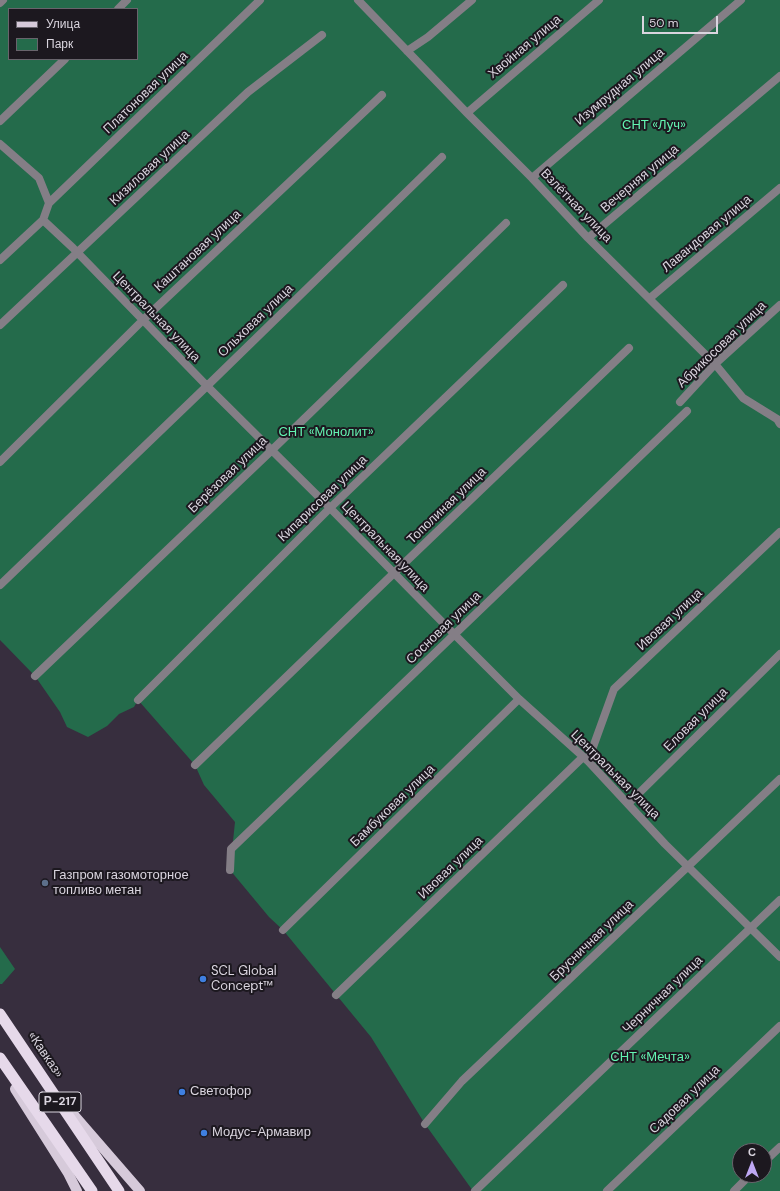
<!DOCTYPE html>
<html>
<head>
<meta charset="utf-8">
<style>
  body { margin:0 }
  #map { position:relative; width:780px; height:1191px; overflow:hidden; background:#372e3e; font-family:"DM Sans",sans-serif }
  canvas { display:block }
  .legend { position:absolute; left:8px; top:8px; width:130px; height:52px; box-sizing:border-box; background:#1c181f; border:1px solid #68646c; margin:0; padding:5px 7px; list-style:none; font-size:12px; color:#dad5df }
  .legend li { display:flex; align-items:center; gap:8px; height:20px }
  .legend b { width:20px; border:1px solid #68646c }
  .north { position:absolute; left:732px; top:1143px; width:40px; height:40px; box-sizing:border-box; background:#1c181f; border:1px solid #68646c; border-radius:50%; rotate:0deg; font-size:11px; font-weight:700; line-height:16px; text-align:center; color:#dad5df }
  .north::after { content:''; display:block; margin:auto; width:14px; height:18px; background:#bfa8f4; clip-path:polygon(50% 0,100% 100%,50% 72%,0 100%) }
  .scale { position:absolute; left:642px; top:16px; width:76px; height:18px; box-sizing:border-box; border:2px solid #dad5df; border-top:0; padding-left:5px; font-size:12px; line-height:14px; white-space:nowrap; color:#dad5df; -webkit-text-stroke:3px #1c181f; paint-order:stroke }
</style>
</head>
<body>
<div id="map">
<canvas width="780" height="1191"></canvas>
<ul class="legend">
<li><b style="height:5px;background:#d6cada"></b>Улица</li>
<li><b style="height:11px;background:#246b4b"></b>Парк</li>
</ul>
<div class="north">С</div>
<div class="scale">50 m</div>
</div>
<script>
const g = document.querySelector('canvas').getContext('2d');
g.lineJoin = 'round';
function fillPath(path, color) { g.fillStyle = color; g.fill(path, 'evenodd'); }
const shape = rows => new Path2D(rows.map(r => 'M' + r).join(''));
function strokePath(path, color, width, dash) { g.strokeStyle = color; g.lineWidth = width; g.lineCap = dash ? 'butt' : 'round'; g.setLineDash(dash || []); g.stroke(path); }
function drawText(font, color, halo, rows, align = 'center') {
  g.font = font + ' "DM Sans",sans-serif'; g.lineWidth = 4; g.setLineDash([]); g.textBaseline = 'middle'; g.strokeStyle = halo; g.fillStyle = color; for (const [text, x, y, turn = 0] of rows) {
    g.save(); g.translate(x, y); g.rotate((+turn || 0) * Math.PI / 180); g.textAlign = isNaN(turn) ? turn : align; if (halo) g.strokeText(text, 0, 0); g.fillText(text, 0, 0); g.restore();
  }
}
fillPath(shape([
  [0,0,780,0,780,1191,473,1191,425,1124,371,1037,283,930,269,917,230,870,235,822,204,785,195,765,138,700,134,707,119,714,107,726,88,737,67,727,60,712,35,676,3,643,0,640],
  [9,9,137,9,137,59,9,59],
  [740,1151,764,1151,764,1175,740,1175],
  [0,947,15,969,2,984,0,984]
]), '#246b4b');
strokePath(shape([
  [358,0,467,113,532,178,588,238,715,364,743,398,777,419,780,424],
  [0,3,3,0],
  [118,9,127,0],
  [407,51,428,37,472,0],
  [467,113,599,0],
  [0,121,65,59],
  [0,144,39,178,49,203,43,220,73,248,207,386,330,508,455,635,519,699,588,761,665,844,780,957],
  [532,178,741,0],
  [49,203,260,0],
  [588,238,780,76],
  [0,260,43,220],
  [650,298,780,188],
  [0,325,248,92,322,35],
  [680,402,715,364,780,305],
  [0,462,142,321,382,95],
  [0,585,207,386,442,157],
  [35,676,272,450,506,223],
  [138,700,330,508,563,285],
  [588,761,614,689,780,532],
  [195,765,394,573,629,348],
  [629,803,780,654],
  [230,870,231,849,687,411],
  [283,930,519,699],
  [336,995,583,757],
  [425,1124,462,1081,780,779],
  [764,1162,780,1147],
  [475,1191,780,900],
  [607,1191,780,1026],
  [734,1191,750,1175]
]), '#847e86', 8);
strokePath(shape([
  [15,1089,68,1173,77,1191],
  [68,1108,140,1191]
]), '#d6cada', 10);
strokePath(shape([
  [0,1014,119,1191],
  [0,1058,92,1191]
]), '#e6d9ea', 11);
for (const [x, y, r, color] of [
  [45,883,4,"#5c6f8a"],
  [203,979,4,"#3f7fe0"],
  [182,1092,4,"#3f7fe0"],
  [204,1133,4,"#3f7fe0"]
]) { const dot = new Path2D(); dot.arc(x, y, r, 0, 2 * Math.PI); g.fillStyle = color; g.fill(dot); strokePath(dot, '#1c181f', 1.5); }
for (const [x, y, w] of [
  [60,1102,42]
]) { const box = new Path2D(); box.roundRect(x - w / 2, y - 10, w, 20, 3); g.fillStyle = '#1c181f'; g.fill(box); strokePath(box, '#dad5df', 1); }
drawText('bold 12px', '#dad5df', null, [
  ["Р-217",60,1102]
]);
drawText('13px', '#dad5df', '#1c181f', [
  ["Хвойная улица",525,47,-40],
  ["Изумрудная улица",620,87,-40],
  ["Платоновая улица",146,93,-44],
  ["Кизиловая улица",150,168,-43],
  ["Вечерняя улица",640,179,-40],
  ["Взлётная улица",576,206,46],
  ["Лавандовая улица",707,234,-40],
  ["Каштановая улица",198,251,-43],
  ["Центральная улица",156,317,46],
  ["Ольховая улица",256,321,-44],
  ["Абрикосовая улица",722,345,-44],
  ["Берёзовая улица",228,475,-44],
  ["Кипарисовая улица",323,499,-44],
  ["Тополиная улица",447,506,-44],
  ["Центральная улица",385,547,46],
  ["Ивовая улица",670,620,-43],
  ["Сосновая улица",444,628,-44],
  ["Еловая улица",696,720,-45],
  ["Центральная улица",615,775,45],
  ["Бамбуковая улица",393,806,-44],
  ["Ивовая улица",451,868,-44],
  ["Брусничная улица",592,941,-44],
  ["Черничная улица",663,995,-44],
  ["«Кавказ»",45,1055,56],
  ["Садовая улица",685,1100,-44]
]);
drawText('13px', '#63f4b1', '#1c181f', [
  ["СНТ «Луч»",654,126],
  ["СНТ «Монолит»",326,433],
  ["СНТ «Мечта»",650,1058]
]);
drawText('13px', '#dad5df', '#1c181f', [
  ["Газпром газомоторное",53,876],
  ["топливо метан",53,891],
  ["SCL Global",211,972],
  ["Concept™",211,987],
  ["Светофор",190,1092],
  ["Модус-Армавир",212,1133]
], 'left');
</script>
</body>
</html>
